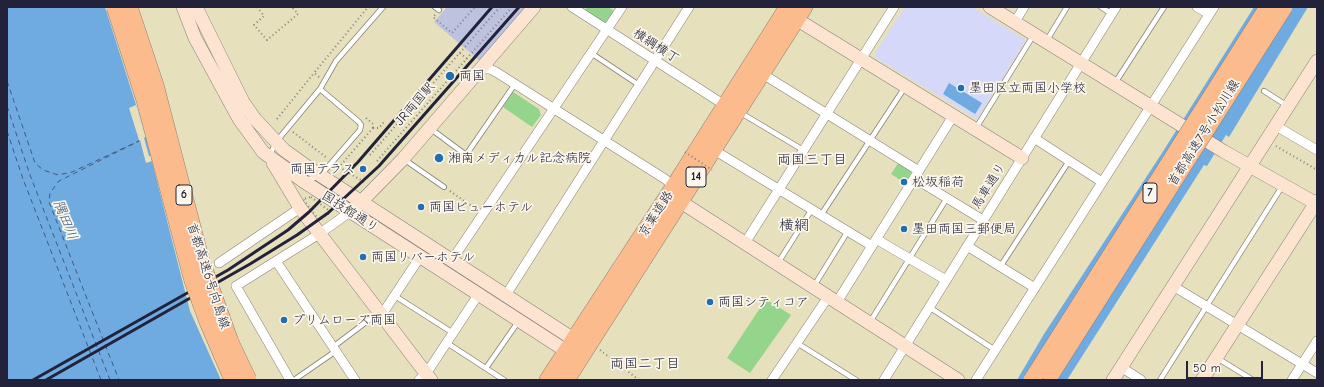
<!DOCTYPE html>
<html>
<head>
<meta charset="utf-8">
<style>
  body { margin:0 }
  #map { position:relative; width:1324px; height:387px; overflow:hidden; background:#e7e0bc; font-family:"Comic Neue",sans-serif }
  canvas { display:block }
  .frame { position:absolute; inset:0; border:8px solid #22223b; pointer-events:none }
  .scale { position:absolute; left:1186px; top:361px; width:77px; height:18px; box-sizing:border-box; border:2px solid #22223b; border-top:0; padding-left:5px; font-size:12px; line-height:14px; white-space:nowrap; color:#22223b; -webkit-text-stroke:3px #fbf7ec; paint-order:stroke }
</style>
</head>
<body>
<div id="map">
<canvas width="1324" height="387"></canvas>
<div class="frame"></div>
<div class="scale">50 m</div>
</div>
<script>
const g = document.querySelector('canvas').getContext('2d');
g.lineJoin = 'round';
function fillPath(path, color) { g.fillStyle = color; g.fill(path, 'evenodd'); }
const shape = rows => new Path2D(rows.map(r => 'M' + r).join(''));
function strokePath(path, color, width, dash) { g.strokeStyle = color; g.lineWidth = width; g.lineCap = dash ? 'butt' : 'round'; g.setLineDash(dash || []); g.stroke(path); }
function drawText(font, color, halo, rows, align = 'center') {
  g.font = font + ' "Comic Neue","Klee One",sans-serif'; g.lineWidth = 3.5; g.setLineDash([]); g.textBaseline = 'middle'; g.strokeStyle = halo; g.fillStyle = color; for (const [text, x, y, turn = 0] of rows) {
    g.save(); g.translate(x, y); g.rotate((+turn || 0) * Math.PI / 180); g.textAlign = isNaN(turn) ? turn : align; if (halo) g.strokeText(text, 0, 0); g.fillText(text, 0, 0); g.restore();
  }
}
fillPath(shape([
  [905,7,972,7,1026,40,977,119,876,58,875,53]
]), '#d5d8f9');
fillPath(shape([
  [447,7,528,7,480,61,434,22]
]), '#bdc3de');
fillPath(shape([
  [587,7,608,7,614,11,604,25,584,12],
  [513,92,539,109,541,115,532,127,503,107],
  [899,162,912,171,905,183,891,174],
  [766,299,791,315,750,373,727,358]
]), '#94d48b');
fillPath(shape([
  [7,7,105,7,144,130,190,311,221,380,7,380],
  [1254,7,1308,7,1229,137,1226,135,1207,166,1204,165,1067,380,1017,380,1044,334,1162,153],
  [949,83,982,103,975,114,943,94]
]), '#6fabe1');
fillPath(shape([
  [136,105,146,137,144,138,149,156,151,156,152,161,146,163,140,140,139,140,129,108]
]), '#e7e0bc');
strokePath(shape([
  [7,81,35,163,43,170,58,175,72,172,139,141,59,181,50,193,49,202,119,380],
  [7,106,30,175,110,380],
  [7,131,23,179,101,380]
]), '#41597d', 1, [5, 4]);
const lane = shape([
  [435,7,439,10],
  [1101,7,1112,14],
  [1047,40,1067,7],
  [591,53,639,85],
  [1115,83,1164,7],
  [320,89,336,61,383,7],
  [1264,91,1286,105],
  [741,113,803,150],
  [976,128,1033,36],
  [431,129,466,155,515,84],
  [270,155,276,142,320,89,359,122,361,125,360,130,320,176,306,180],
  [405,160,444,187],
  [821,215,905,87],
  [778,263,812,209],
  [1000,267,1069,161],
  [814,286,848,231],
  [395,296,453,333],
  [929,307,995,350],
  [870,322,947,198],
  [447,343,504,380],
  [797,343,856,380],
  [333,347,378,313],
  [1217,358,1253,380],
  [486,368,518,322],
  [294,380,336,351],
  [1160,380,1283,185]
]);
const street = shape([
  [572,7,726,106],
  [1197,7,1209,14],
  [1015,22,1024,7],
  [481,69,490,69,496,72,665,179,674,187],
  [761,73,919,171],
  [1276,126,1317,150],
  [1034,138,1102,182],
  [714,150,872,246],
  [914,178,983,220],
  [876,239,946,280],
  [745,243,894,7],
  [967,246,1035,288],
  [452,260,622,7],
  [276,261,355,380],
  [219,263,300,208],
  [1173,286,1317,373],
  [506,295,689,7],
  [837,302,953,116],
  [381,316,420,257],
  [1121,367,1141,380],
  [290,380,236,286,319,234,350,212],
  [419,380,426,374,478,295],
  [772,380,828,297],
  [884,380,1116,7],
  [976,380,1214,7],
  [1292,380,1317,341]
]);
const secondary = shape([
  [183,7,195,38,239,119,263,152,303,181,574,356],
  [196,7,243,102,255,119,284,150,309,168,581,344],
  [990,7,1223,151,1317,204],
  [788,14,1022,158],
  [273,163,300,208,431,380],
  [681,202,958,380],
  [356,207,403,159,534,7],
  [1113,380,1317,61],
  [1202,380,1317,201]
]);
const highway = shape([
  [548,380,674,187,788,7],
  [566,380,804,7]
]);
strokePath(lane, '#84817c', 6);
strokePath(street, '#84817c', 10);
strokePath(secondary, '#84817c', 14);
strokePath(highway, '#84817c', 18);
strokePath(shape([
  [257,7,264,16,254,25,267,40,298,14,292,7],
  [216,8,216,7],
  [435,15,433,17,452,33,475,7],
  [460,53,467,59],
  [319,77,314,73,368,7],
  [366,118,373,124,373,128],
  [277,119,314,73],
  [373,128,379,128,385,121],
  [293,132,327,158],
  [1276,146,1317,170],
  [370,155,500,7],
  [377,161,512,7],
  [364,182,339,167,373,128],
  [450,191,476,209],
  [311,197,331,212,319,220,303,199,311,197],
  [600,350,639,380]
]), '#84817c', 2, [1, 3]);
strokePath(lane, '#fff', 4.5);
strokePath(street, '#fff', 9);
strokePath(secondary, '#fde4d1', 13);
strokePath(highway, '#fbbb8c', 17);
strokePath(shape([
  [33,380,228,270,288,230,309,212,358,162,492,7],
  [46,380,250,264,297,235,328,213,379,166,519,7]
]), '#22223b', 3);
const highwayBridge = shape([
  [115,7,145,100,193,281,208,322,233,380],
  [129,7,155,85,201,261,230,342,248,380],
  [1051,374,1284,7],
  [1032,380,1268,7]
]);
strokePath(highwayBridge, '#84817c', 18, []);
strokePath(shape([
  [685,152,712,170]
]), '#84817c', 2, [1, 3]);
strokePath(highwayBridge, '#fbbb8c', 17);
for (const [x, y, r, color] of [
  [450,76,5,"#1f6fb2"],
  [961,88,4,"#1f6fb2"],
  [439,158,5,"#1f6fb2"],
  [363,169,4,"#1f6fb2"],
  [904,182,4,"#1f6fb2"],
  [421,207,4,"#1f6fb2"],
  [904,229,4,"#1f6fb2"],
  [363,257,4,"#1f6fb2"],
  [710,302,4,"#1f6fb2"],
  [284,320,4,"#1f6fb2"]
]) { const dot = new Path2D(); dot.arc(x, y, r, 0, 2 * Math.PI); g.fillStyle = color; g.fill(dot); strokePath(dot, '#fbf7ec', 1.5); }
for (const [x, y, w] of [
  [696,177,20],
  [1150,193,14],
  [184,195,16]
]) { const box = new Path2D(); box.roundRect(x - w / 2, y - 10, w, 20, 3); g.fillStyle = '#fbf7ec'; g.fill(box); strokePath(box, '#22223b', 1); }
drawText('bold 12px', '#22223b', null, [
  ["14",696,177],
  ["7",1150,193],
  ["6",184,195]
]);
drawText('13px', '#22223b', '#fbf7ec', [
  ["横綱横丁",656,46,33],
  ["JR両国駅",415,104,-49],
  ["首都高速7号小松川線",1204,133,-58],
  ["馬車通り",989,186,-58],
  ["国技館通り",350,212,33],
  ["京葉道路",656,214,-57],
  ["首都高速6号向島線",208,276,72]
]);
drawText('13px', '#22223b', '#fbf7ec', [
  ["両国",459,76],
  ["墨田区立両国小学校",969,88],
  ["湘南メディカル記念病院",448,158],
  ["両国テラス",355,169,"right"],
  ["松坂稲荷",912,182],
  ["両国ビューホテル",429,207],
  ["墨田両国三郵便局",912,229],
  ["両国リバーホテル",371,257],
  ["両国シティコア",718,302],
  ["プリムローズ両国",292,320]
], 'left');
drawText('14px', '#22223b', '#fbf7ec', [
  ["両国三丁目",812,160],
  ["両国二丁目",645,364]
]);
drawText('italic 14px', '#41597d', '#fbf7ec', [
  ["隅田川",65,220,68]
]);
drawText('15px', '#22223b', '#fbf7ec', [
  ["横網",794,226]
]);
</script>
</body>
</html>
